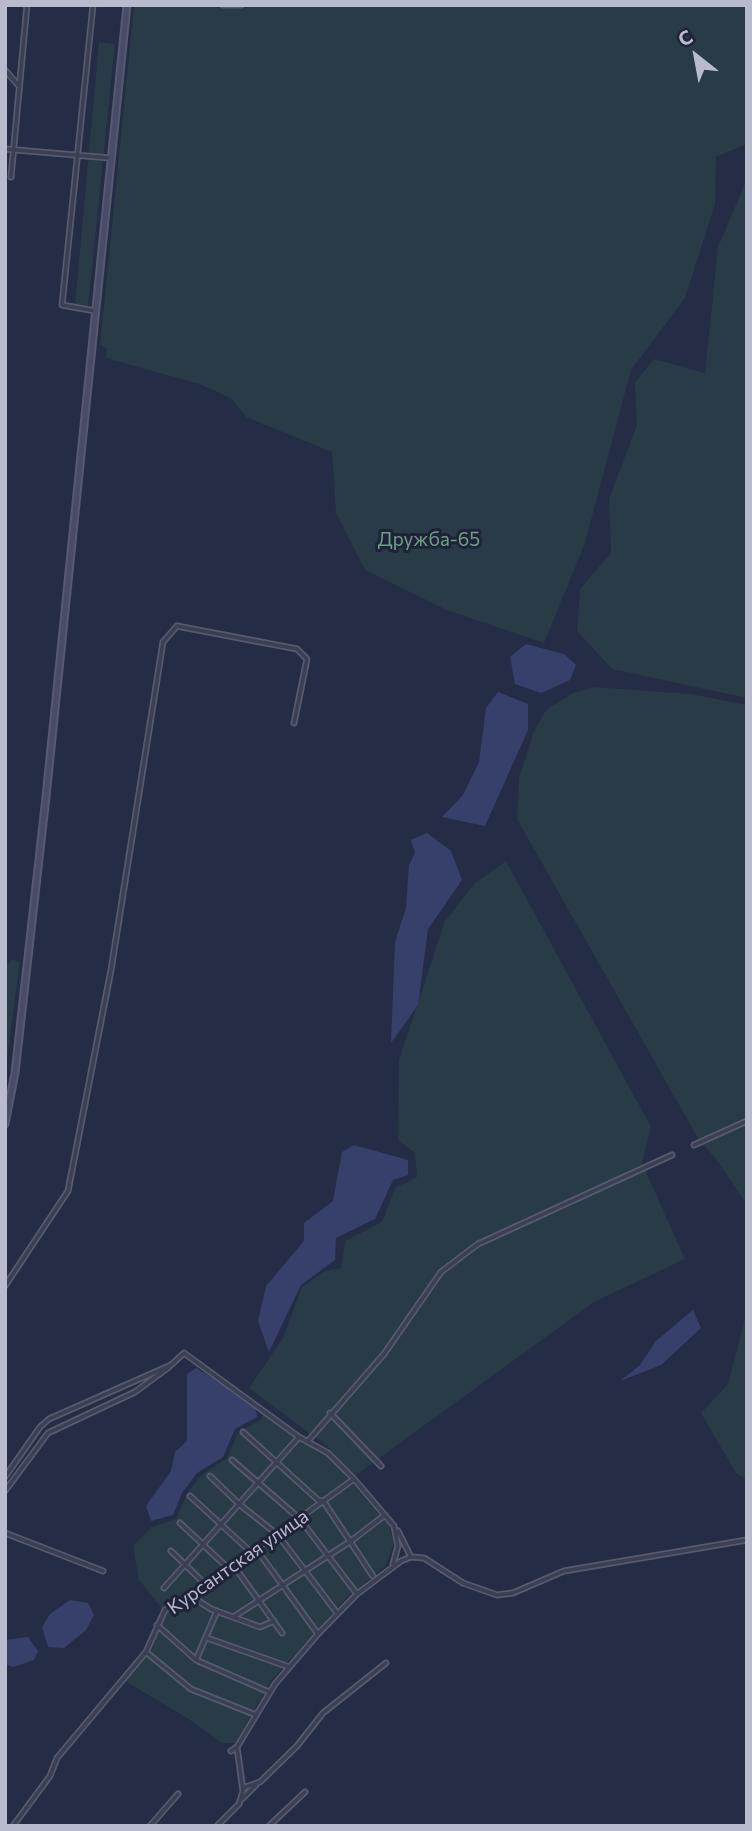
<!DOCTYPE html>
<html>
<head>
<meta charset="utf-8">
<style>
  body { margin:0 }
  #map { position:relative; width:752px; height:1831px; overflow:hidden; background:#252c45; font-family:Commissioner,sans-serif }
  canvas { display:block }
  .frame { position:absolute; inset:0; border:7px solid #b8bbce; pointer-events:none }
  .north { position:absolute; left:661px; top:21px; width:70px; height:70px; -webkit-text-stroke:5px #1f233a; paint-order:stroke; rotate:329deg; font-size:19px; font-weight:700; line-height:28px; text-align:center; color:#b8bbce }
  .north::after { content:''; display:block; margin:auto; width:24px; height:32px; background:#b8bbce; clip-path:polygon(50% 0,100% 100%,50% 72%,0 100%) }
</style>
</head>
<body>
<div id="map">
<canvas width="752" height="1831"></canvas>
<div class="frame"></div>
<div class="north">С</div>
</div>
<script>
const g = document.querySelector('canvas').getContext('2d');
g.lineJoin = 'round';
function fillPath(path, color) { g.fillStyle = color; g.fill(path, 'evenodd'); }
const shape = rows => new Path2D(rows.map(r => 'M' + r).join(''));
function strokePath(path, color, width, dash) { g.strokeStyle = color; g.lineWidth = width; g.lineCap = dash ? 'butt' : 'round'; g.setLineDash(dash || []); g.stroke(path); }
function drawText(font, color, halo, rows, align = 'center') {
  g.font = font + ' Commissioner,sans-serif'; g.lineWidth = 6; g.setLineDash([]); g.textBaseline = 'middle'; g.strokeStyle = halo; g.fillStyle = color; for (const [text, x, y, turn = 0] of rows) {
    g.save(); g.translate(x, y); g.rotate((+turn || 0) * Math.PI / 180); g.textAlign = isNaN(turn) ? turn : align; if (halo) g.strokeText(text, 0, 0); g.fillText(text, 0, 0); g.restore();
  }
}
fillPath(shape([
  [134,5,747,5,747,144,716,157,715,204,685,298,631,370,585,543,544,643,447,610,365,570,336,513,332,452,246,417,231,398,199,384,106,358,107,349,100,345],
  [99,42,115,44,88,307,75,305],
  [747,179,747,698,612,669,577,631,580,589,611,553,609,499,637,425,635,382,654,359,705,373,718,247],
  [594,687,691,694,747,705,747,1205,717,1160,699,1140,517,819,519,778,534,731,546,710,573,693],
  [506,861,651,1127,642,1163,685,1259,594,1302,356,1475,329,1448,249,1388,283,1338,302,1287,325,1271,341,1268,345,1241,382,1222,395,1188,417,1177,415,1153,398,1140,399,1060,445,921,475,883],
  [12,959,20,962,5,1074,5,968],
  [747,1311,747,1480,736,1473,701,1413,728,1384],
  [263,1408,284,1428,327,1455,389,1526,394,1543,386,1565,344,1600,270,1682,235,1743,222,1743,187,1718,125,1681,152,1650,165,1612,139,1580,133,1546,152,1527,176,1519,187,1494,200,1476,227,1458,238,1433,262,1419]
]), '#283b46');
fillPath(shape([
  [526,644,564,654,576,665,570,680,541,693,515,684,510,657],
  [498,692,528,704,528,730,485,826,442,817,463,795,479,762,486,708],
  [427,833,451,851,462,880,428,929,418,1005,391,1043,395,942,406,908,409,865,415,853,411,840],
  [354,1145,408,1160,408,1175,393,1180,375,1219,336,1238,335,1260,301,1285,269,1352,258,1321,266,1286,304,1241,304,1223,333,1201,342,1152],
  [693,1310,701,1328,661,1365,620,1381,640,1365,656,1341],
  [196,1368,255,1405,257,1417,235,1429,223,1457,197,1473,182,1493,173,1515,151,1521,146,1506,171,1471,175,1452,187,1441,187,1374],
  [70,1600,88,1603,94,1615,86,1630,64,1648,48,1647,42,1627,50,1614],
  [28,1637,38,1651,34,1660,13,1667,5,1664,5,1640]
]), '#37406b');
const minor = shape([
  [93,5,62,305,95,311],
  [223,5,241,5],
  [5,70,19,86],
  [5,149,110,158],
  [11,177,27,5],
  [694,1145,747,1121],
  [5,1286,68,1191,111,970,163,642,177,626,297,649,307,659,294,723],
  [330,1413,381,1466],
  [243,1432,318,1500,324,1502,373,1576],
  [308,1441,384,1354,441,1272,478,1244,672,1155],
  [232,1460,300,1519,357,1594],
  [210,1476,239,1504,278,1535,337,1613],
  [5,1477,40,1427,49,1419,171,1365,184,1353,299,1437,328,1453,354,1479,394,1526,398,1546,393,1564],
  [5,1491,48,1433,135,1392,169,1367],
  [190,1496,252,1553],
  [180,1523,229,1569],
  [398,1531,411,1557],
  [5,1533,103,1571],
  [257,1550,318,1634],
  [171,1551,206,1585],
  [234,1566,282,1633],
  [164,1588,299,1437],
  [191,1596,211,1609,260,1627,274,1621],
  [235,1616,351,1541,385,1515],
  [157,1625,196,1660,269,1692],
  [207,1638,289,1667],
  [146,1652,191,1689,256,1715],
  [196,1660,217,1611],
  [231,1751,237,1747,275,1684,318,1634,357,1594,401,1561,411,1557,424,1558,463,1583,497,1595,513,1593,564,1571,747,1540],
  [243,1788,260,1782,297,1746,323,1713,386,1663],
  [242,1799,256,1785],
  [13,1826,50,1776,57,1758,146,1652,165,1610,191,1596,354,1479],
  [150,1826,178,1794],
  [217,1826,239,1804,243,1791,237,1747],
  [269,1826,305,1792]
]);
const secondary = shape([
  [5,1124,15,1073,46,797,127,5]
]);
strokePath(minor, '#565a6f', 7);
strokePath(secondary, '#565a6f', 9);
strokePath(minor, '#3a3f54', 3.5);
strokePath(secondary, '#484c68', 5);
drawText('19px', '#6da085', '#1f233a', [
  ["Дружба-65",429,540]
]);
drawText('19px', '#b8bbce', '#1f233a', [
  ["Курсантская улица",238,1562,-35]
]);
</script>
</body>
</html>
